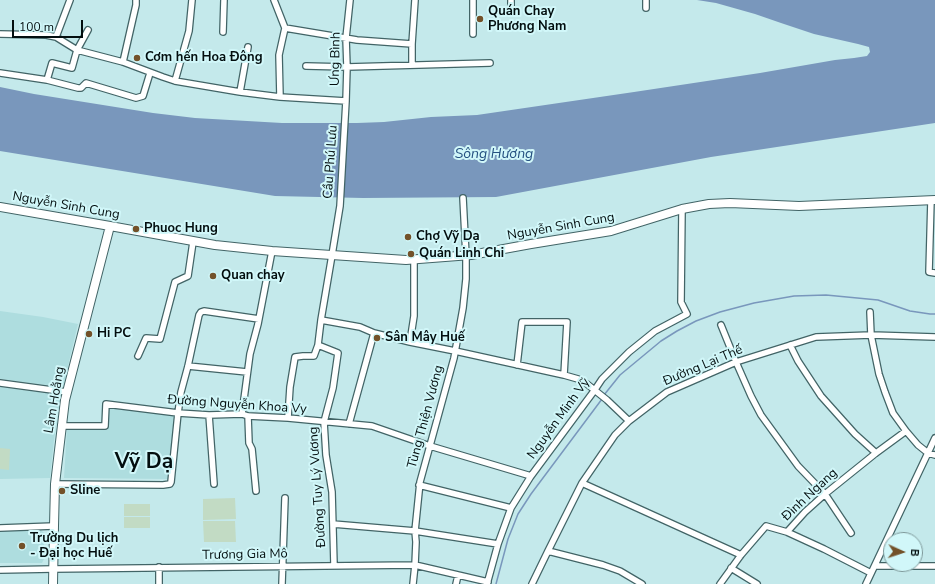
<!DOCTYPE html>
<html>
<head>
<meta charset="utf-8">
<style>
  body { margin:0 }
  #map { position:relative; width:935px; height:584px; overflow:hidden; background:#c4e9eb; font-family:"Nunito Sans",sans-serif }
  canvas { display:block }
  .north { position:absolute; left:883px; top:532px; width:40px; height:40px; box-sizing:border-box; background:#d1f7f9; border:1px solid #7f9a9b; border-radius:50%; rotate:93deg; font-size:11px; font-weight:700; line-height:16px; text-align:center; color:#030e0f }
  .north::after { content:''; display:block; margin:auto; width:14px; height:18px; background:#735129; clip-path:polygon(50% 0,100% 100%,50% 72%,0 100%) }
  .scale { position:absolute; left:12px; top:20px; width:71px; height:18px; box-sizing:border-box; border:2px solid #030e0f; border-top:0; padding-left:5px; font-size:12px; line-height:14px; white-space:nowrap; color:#030e0f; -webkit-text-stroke:3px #d1f7f9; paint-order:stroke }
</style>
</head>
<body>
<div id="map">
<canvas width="935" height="584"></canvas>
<div class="north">B</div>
<div class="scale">100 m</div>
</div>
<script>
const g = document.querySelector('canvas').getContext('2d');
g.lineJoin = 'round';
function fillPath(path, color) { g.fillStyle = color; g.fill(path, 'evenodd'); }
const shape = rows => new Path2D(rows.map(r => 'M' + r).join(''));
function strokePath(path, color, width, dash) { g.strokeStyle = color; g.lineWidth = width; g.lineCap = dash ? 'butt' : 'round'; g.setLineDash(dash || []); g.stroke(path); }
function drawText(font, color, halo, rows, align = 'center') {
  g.font = font + ' "Nunito Sans",sans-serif'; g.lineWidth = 4; g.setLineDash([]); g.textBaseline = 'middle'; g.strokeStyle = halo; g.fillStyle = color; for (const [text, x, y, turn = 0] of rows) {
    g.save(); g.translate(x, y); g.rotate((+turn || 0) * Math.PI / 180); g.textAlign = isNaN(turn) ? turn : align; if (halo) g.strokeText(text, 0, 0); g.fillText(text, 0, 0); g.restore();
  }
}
fillPath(shape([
  [0,311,43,317,78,324,63,387,0,379],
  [0,387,61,395,54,440,50,478,0,479],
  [109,408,174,415,168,479,64,478,67,429,108,430],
  [41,530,44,533,44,559,42,563,0,563,0,531]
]), '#aedddf');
fillPath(shape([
  [0,448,10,449,9,470,0,469],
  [235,498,236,519,203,520,203,499],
  [124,504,150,504,150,516,124,516],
  [124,517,150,517,150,528,124,528],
  [203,521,235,521,236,542,204,542]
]), '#c2dbc4');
fillPath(shape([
  [697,0,935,0,935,123,711,157,496,197,363,198,275,196,0,151,0,87,34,94,153,113,195,118,282,123,357,123,384,122,431,117,477,115,634,92,760,73,835,60,854,58,867,56,870,52,869,47,858,44,814,34,781,23,755,14,716,3]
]), '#7997bc');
strokePath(shape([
  [604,395,620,375,661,341,677,331,696,321,720,312,754,303,794,296,826,295,878,300,910,311,930,314,935,314],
  [496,584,508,539,518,514,531,494,602,399]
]), '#7997bc', 1.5);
const street = shape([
  [274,0,285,28,279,55,280,97],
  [473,0,473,34],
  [511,0,511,7],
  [646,8,646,0],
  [285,28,357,40,412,44],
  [223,32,224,0],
  [0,34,46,35,56,37,77,50,123,62,163,77,175,81,240,92,280,97,346,101],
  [56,37,70,0],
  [123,62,136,5,136,0],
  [412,65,412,44,415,0],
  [306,66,347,67,490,63],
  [0,73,47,80,78,88,81,88,86,83,136,98,143,96,150,73],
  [47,80,52,63,72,68,77,50,88,30],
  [175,81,189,31,192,0],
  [240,92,248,47],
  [931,200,929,272,935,273],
  [870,312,871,335,879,374,885,392,893,413,906,431,918,445,928,453,935,455],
  [321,320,360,327,374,333,410,342,455,351,564,375,578,379,587,384,607,400,629,421],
  [721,325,736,362,751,396,761,415,798,466,825,494,851,533],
  [410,342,414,316,414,260],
  [318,345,338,353,333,388,324,422,326,455,332,492,334,565],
  [790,345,798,361,821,396,855,434,876,453],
  [138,356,146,338,160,339,175,282,188,276,193,242],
  [517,365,522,322,567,322,564,375],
  [188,366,247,372],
  [0,383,67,392],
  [242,414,250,354,258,324,272,251],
  [209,415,214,484],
  [248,416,249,443,252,449,256,491],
  [288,418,290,387,295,357,303,356,314,356,318,345,321,320,332,255,340,206,346,101,347,67,346,38,350,0],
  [349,424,374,333],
  [61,426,105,426,106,404,178,413,209,415,242,414,248,416,288,418,372,426,430,446,531,476],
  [582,483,741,555],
  [55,484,163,485,170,484,171,482,178,413,181,392,188,366,199,315,201,312,204,311,259,319],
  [419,485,511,508],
  [333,524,415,531,498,544],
  [0,528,54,526],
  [787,532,824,549,871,573],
  [548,551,603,565,620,571,642,584],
  [875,566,935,566],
  [731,568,757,584],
  [0,570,53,569,415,565,488,582],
  [159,584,159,567],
  [282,584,285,498],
  [413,584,415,565,416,542,415,531,420,482,454,358,463,308,466,279,466,256,463,198],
  [456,584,458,575],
  [487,584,498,544,511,508,531,476,594,391,602,379,629,352,655,331,687,314,681,302,682,209],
  [532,584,548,551,582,483,615,435,629,421,667,392,736,362,816,337,871,335,935,337],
  [720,584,741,555,766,526,787,532,805,512,825,494,876,453,906,431],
  [866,584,935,438]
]);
const secondary = shape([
  [0,207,110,226,215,245,272,251,406,260,471,255,531,244,611,231,682,209,709,204,730,203,799,206,935,200],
  [53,584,54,526,55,484,65,400,110,226]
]);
strokePath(street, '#426466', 8);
strokePath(secondary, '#426466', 10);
strokePath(street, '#fff', 5.5);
strokePath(secondary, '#fff', 8);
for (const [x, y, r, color] of [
  [480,19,4,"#735129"],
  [137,58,4,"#735129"],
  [136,229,4,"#735129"],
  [408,237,4,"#735129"],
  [411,254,4,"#735129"],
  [213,276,4,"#735129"],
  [89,334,4,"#735129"],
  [377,338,4,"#735129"],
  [62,491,4,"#735129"],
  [22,546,4,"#735129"]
]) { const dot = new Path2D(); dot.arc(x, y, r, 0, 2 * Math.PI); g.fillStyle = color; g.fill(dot); strokePath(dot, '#d1f7f9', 1.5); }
drawText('bold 13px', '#030e0f', '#d1f7f9', [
  ["Quán Chay",488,12],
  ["Phương Nam",488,27],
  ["Cơm hến Hoa Đông",145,58],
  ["Phuoc Hung",144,229],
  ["Chợ Vỹ Dạ",416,237],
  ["Quán Linh Chi",419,254],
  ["Quan chay",221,276],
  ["Hi PC",97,334],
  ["Sân Mây Huế",385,338],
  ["Sline",70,491],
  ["Trường Du lịch",30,539],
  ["- Đại học Huế",30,554]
], 'left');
drawText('13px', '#030e0f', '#d1f7f9', [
  ["Ưng Bình",336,59,-89],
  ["Cầu Phú Lưu",331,162,-86],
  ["Nguyễn Sinh Cung",66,206,10],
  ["Nguyễn Sinh Cung",561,227,-10],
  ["Đường Lại Thế",703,366,-23],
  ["Lâm Hoằng",55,400,-80],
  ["Đường Nguyễn Khoa Vy",237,405,4],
  ["Tùng Thiện Vương",426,417,-75],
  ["Nguyễn Minh Vỹ",559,419,-54],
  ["Đường Tuy Lý Vương",318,487,-94],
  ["Đình Ngang",810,495,-43],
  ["Trương Gia Mô",245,555,-1]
]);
drawText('italic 14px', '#255181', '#d1f7f9', [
  ["Sông Hương",494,155]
]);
drawText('bold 21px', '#030e0f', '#d1f7f9', [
  ["Vỹ Dạ",144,463]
]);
</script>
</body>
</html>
